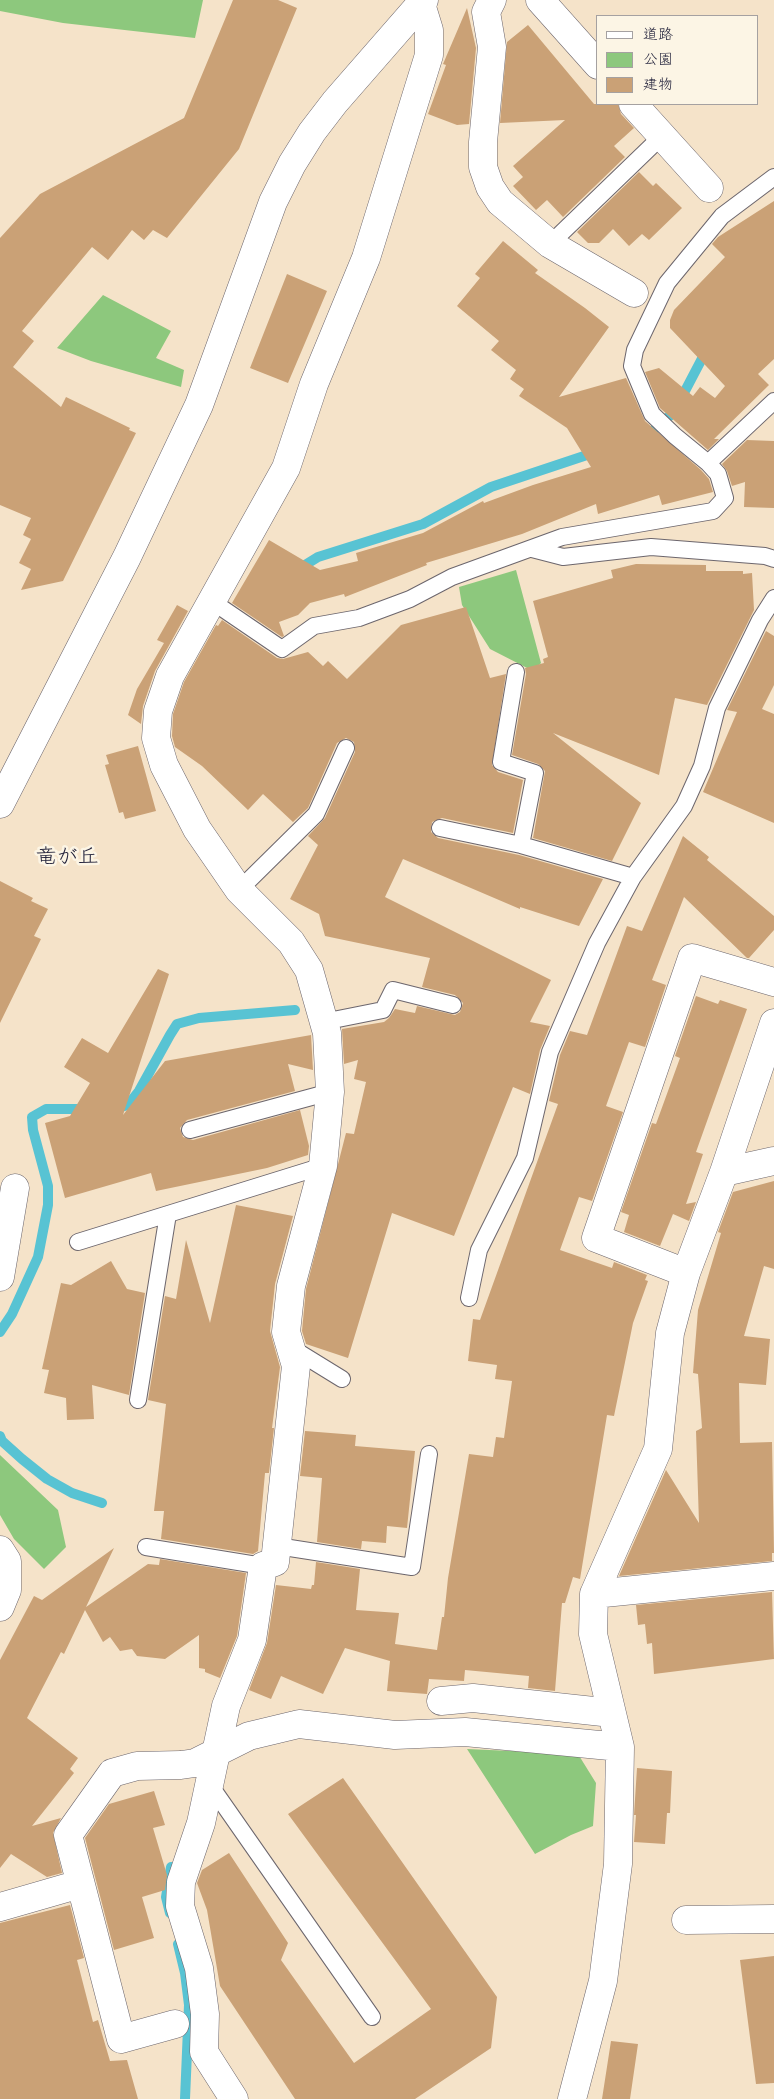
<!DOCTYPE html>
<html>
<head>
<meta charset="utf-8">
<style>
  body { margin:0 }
  #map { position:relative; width:774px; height:2099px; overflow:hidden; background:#f5e3c9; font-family:Dekko,"Klee One",sans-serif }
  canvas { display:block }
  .legend { position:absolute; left:596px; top:15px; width:162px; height:90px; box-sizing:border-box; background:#fcf5e5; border:1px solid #a5a1a1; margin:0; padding:6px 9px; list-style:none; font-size:15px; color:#22223b }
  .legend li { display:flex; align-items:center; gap:10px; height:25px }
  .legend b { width:25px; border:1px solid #a5a1a1 }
</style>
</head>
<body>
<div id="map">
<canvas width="774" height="2099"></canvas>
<ul class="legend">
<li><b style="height:6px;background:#fff"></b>道路</li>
<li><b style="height:14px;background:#8dc87d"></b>公園</li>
<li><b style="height:14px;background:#caa176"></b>建物</li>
</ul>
</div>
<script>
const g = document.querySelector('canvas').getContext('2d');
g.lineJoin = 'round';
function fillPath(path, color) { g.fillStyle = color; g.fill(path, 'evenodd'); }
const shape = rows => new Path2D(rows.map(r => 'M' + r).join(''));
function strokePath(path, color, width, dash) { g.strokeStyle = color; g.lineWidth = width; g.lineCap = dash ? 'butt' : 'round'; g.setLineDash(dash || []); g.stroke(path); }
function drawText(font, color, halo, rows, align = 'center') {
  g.font = font + ' Dekko,"Klee One",sans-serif'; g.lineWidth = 5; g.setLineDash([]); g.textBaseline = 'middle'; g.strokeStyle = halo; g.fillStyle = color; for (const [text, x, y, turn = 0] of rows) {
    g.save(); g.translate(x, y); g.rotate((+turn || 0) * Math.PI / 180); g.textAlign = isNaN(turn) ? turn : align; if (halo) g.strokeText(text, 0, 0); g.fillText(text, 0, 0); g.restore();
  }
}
fillPath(shape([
  [0,0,203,0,195,38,63,23,0,11],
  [103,295,171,331,156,358,184,370,181,387,91,361,57,348],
  [516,570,541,663,533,671,490,649,462,605,459,587],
  [0,1455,58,1510,66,1547,44,1569,14,1539,0,1515],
  [467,1749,578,1754,596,1783,593,1826,571,1835,535,1854]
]), '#8dc87d');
strokePath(shape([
  [643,436,648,435,674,412,707,349],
  [297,570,318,557,423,524,491,487,596,452],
  [114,1109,128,1105,139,1091,170,1035,177,1024,199,1018,295,1010],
  [0,1332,12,1314,38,1257,48,1205,48,1186,33,1130,32,1117,46,1109,87,1109],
  [0,1436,2,1441,22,1459,47,1479,72,1493,102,1503],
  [170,1913,166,1897,171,1867],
  [178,1944,185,1973,189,2005,185,2099]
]), '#58c3d3', 10);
fillPath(shape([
  [233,0,278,0,297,8,239,149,167,238,153,230,144,240,132,230,108,260,92,247,22,331,34,341,13,367,61,407,66,397,130,428,129,430,136,433,63,581,21,590,31,569,19,563,31,539,23,535,31,518,0,505,0,238,40,194,184,118],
  [467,8,476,48,469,124,457,125,428,114,446,65,443,64],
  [528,25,594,104,618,104,621,114,634,128,614,146,625,157,563,217,547,200,536,210,513,186,523,177,513,166,565,120,500,123,507,42],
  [639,172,653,186,656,183,682,208,649,240,642,234,629,246,613,229,599,243,588,243,577,232],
  [774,201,774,359,758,374,769,385,714,439,719,439,708,450,660,408,645,372,659,368,693,396,700,387,715,398,725,386,670,328,670,320,674,310,725,257,712,244,718,237],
  [503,241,538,270,535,273,585,308,609,327,559,397,626,378,645,421,701,470,709,479,713,492,662,505,659,495,598,514,596,504,522,534,426,563,427,565,345,597,344,594,310,603,298,615,279,622,284,636,282,637,232,603,269,540,320,570,358,561,356,553,423,533,483,501,484,503,533,485,591,467,567,428,519,396,524,389,510,379,516,370,491,350,499,341,457,306,480,278,475,274],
  [287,274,327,291,288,383,250,368],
  [747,440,774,441,774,508,744,507,745,482,732,486,727,471,722,464],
  [636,564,706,565,706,571,743,571,743,574,752,573,754,610,707,705,675,698,659,775,553,733,641,803,612,861,533,838,545,771,538,764,512,755,526,674,525,668,544,663,543,659,548,657,533,601,613,578,611,570],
  [177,605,188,611,155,671,143,706,141,724,128,715,137,689,164,643,157,640],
  [466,607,490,678,506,674,492,765,498,772,523,780,513,833,442,818,432,822,431,832,438,838,519,855,603,879,579,926,520,907,520,909,403,859,385,897,551,980,530,1022,550,1026,540,1050,530,1094,513,1087,454,1236,392,1213,348,1358,306,1344,302,1331,306,1289,346,1133,354,1134,366,1082,354,1079,358,1060,344,1064,342,1029,384,1022,389,1018,395,1009,415,1013,417,1006,455,1015,460,1012,463,1003,455,995,422,987,430,958,325,936,319,914,290,899,318,845,308,836,325,818,355,752,354,742,346,738,337,743,308,808,293,822,263,794,248,810,202,766,175,747,172,736,173,714,184,682,216,625,218,626,222,620,277,658,283,659,308,652,323,666,328,661,347,679,401,625],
  [766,631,774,636,774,685,762,709,774,714,774,823,703,792,737,712,727,710],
  [138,746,156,811,125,819,123,812,119,813,105,765,109,764,106,755],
  [683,836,709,857,707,860,774,916,774,930,749,958,747,958,684,897,652,980,666,985,645,1047,629,1042,606,1106,623,1112,592,1201,579,1197,560,1250,612,1268,614,1262,647,1275,645,1280,648,1281,633,1323,614,1416,607,1415,580,1579,573,1577,565,1603,562,1603,555,1691,528,1688,529,1676,465,1670,464,1681,429,1679,427,1694,387,1691,390,1661,345,1648,323,1694,281,1676,271,1699,249,1690,267,1643,276,1585,311,1589,312,1585,314,1585,316,1562,360,1569,356,1610,399,1613,395,1644,437,1650,442,1617,444,1617,448,1578,469,1454,493,1457,496,1437,504,1438,512,1381,495,1379,497,1365,468,1361,473,1319,480,1320,558,1104,549,1101,560,1055,570,1031,587,1035,627,926,642,931],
  [0,881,33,898,31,901,48,909,34,936,41,939,0,1023],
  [158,969,169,974,123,1115,165,1061,311,1035,313,1070,288,1064,295,1091,187,1120,180,1128,183,1137,193,1140,300,1110,309,1146,308,1155,267,1168,156,1191,151,1173,65,1198,45,1123,70,1116,90,1083,64,1067,82,1038,108,1053],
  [696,996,718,1004,720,1000,747,1009,696,1152,703,1154,686,1204,696,1202,689,1221,673,1214,660,1246,624,1232,629,1215,621,1212,652,1123,656,1124,680,1058,675,1056],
  [774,1181,774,1269,764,1266,744,1336,770,1339,766,1385,739,1383,740,1443,772,1442,774,1553,772,1553,772,1561,619,1576,666,1470,699,1523,696,1431,702,1428,698,1374,693,1373,698,1310,721,1233,718,1232,733,1192],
  [236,1205,293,1216,275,1284,270,1331,280,1367,272,1428,274,1428,269,1473,265,1473,258,1551,253,1554,161,1539,164,1511,154,1511,166,1404,148,1400,165,1296,176,1299,186,1240,210,1323],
  [111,1261,127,1289,145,1293,129,1395,92,1385,94,1419,67,1420,66,1398,44,1393,49,1370,42,1369,61,1283,71,1285],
  [305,1431,356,1435,355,1446,415,1451,407,1528,387,1526,386,1543,362,1541,361,1549,317,1542,322,1478,300,1476],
  [114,1548,86,1607,148,1564,159,1565,160,1559,246,1573,237,1636,220,1678,205,1672,205,1669,199,1668,199,1635,165,1659,137,1656,132,1649,120,1651,110,1637,103,1642,85,1610,64,1654,61,1652,27,1718,78,1758,70,1769,74,1773,32,1826,61,1818,53,1833,62,1873,47,1877,11,1854,0,1868,0,1660,34,1596,42,1600],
  [772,1592,774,1659,654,1674,652,1643,647,1644,645,1624,638,1625,636,1605],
  [637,1768,672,1771,670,1813,667,1813,665,1844,634,1842,636,1815,634,1815],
  [343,1778,497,1997,491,2048,415,2099,295,2099,220,1986,207,1910,197,1883,202,1870,229,1853,288,1943,281,1960,354,2063,431,2009,288,1814],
  [154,1791,165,1825,153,1828,167,1875,165,1890,142,1897,154,1938,114,1950,85,1838,109,1804],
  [70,1905,84,1958,77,1960,93,2022,98,2020,110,2061,127,2060,138,2099,0,2099,0,1923],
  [774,1956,774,2083,756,2084,740,1960],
  [611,2041,638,2044,630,2099,602,2099]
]), '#caa176');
const lane = shape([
  [550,244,662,136],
  [708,463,675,436,652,414,632,366,635,350,667,283,722,216,774,177],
  [532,549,563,557,651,547,765,556,774,559],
  [213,602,282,649,314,626,359,618,410,599,452,577,562,537,713,511,725,498,718,474,708,463,774,401],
  [516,672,501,762,535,773,521,845],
  [440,828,521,845,633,877],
  [239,890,316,814,346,748],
  [323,1022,383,1010,393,990,453,1005],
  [190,1130,330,1092],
  [78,1242,323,1166],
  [469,1298,479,1250,525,1158,550,1052,597,943,633,877,684,806,702,766,717,708,760,620,774,598],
  [290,1347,342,1379],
  [138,1400,168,1214],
  [277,1546,412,1567,429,1454],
  [146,1547,263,1566],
  [210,1785,372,2017]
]);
const street = shape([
  [492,0,486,12,492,47,483,142,483,167,490,187,500,202,550,244,634,293],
  [540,0,598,65],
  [633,104,709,188],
  [724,1172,774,1161],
  [686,1273,596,1238,692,958,774,982],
  [0,1277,15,1188],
  [0,1550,7,1561,7,1590,0,1607],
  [594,1594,774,1576],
  [441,1701,473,1698,612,1713],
  [0,1907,80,1884],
  [686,1920,774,1919],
  [175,2024,121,2039,68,1835,112,1773,137,1766,181,1765,195,1763,249,1736,299,1724,395,1735,465,1732,620,1747],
  [234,2099,204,2052,205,2014,199,1968,180,1906,181,1882,201,1823,226,1706,252,1640,263,1566,275,1562,296,1366,286,1332,291,1286,323,1166,330,1092,327,1033,309,970,291,942,239,890,197,829,164,765,156,738,158,711,170,676,286,468,314,384,366,258,429,55,429,30,421,4],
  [572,2099,603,1981,618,1864,620,1747,593,1634,594,1594,658,1449,670,1333,686,1273,724,1172,774,1023]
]);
const secondary = shape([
  [0,804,127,557,199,405,273,202,292,164,312,132,335,102,424,0]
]);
strokePath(lane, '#6c666d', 18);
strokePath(street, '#6c666d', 29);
strokePath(secondary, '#6c666d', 29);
strokePath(lane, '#fff', 16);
strokePath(street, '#fff', 28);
strokePath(secondary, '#fff', 28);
drawText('21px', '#22223b', '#fcf5e5', [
  ["竜が丘",67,860]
]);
</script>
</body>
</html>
